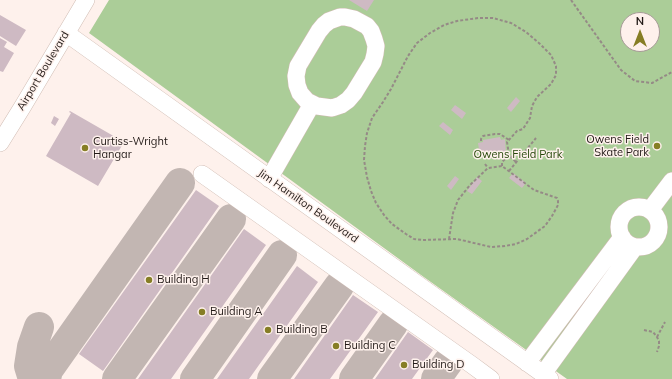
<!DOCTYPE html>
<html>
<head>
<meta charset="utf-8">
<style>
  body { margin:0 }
  #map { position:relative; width:672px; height:379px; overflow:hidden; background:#fef1ec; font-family:Mulish,sans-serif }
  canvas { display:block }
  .north { position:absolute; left:620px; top:12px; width:40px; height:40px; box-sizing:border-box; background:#fef1ec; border:1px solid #a69b97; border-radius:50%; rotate:0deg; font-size:11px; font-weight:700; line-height:16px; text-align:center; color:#221a17 }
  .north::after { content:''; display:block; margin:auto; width:14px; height:18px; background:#867e25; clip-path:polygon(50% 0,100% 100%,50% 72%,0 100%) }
</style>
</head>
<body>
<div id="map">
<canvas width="672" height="379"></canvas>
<div class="north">N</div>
</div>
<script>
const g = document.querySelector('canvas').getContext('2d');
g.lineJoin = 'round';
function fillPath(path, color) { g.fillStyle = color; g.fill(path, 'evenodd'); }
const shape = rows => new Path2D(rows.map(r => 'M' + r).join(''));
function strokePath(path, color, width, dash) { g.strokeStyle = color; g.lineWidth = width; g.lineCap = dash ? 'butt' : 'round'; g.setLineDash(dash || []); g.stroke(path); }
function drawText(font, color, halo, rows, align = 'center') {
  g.font = font + ' Mulish,sans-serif'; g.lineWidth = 3; g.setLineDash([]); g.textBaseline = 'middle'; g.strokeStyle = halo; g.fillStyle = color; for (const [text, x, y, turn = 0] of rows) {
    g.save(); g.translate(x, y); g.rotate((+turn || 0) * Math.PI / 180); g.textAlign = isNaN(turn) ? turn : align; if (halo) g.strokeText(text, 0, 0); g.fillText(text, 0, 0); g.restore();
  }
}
fillPath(shape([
  [109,0,672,0,672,379,567,379,421,275,89,33],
  [628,20,652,20,652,44,628,44]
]), '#abcd98');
strokePath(shape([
  [33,379,29,366,32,347,39,327],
  [46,379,48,370,180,183],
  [117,379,231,219],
  [195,379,282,255],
  [272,379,339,286],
  [354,379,393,324],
  [436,379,448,362]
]), '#c2b6b2', 30);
fillPath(shape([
  [349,0,374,0,367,11],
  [0,15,26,30,16,46,0,36],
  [0,38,7,42,4,47,14,53,3,72,0,71],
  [516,97,520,101,511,112,507,108],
  [455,105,466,113,462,119,451,110],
  [70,111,124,142,98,186,46,156,71,113,69,112],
  [54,116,59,119,55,126,51,123],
  [443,122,453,130,450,135,439,126],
  [500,137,501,140,505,139,506,153,503,154,503,156,484,158,484,156,480,156,478,143,483,142,483,140],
  [513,173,526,183,522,188,509,178],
  [455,176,459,179,451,190,447,186],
  [477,177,482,181,472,194,467,191],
  [196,190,219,206,103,371,79,354],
  [244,229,266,245,171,379,138,379],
  [297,266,318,282,249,379,217,379],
  [353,295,378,312,330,379,294,379],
  [408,332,433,350,412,379,375,379]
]), '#cebac3');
const minor = shape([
  [340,17,345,17,354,19,367,26,371,31,374,39,376,46,375,54,373,62,354,93,348,100,341,105,332,108,317,106,307,101,300,93,297,85,296,76,298,66,319,31,324,25,329,21,340,17],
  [66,33,550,379],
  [0,143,23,106,86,0],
  [202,174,472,365,491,379],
  [269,179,312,104],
  '619 227a20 20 0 1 1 40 0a20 20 0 1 1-40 0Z',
  [650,210,672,181],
  [527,363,622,237],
  [543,374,635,247]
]);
strokePath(minor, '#d0bcb3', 18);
strokePath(shape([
  [571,0,621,70,635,81,652,83,672,72],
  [481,141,481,139,483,136,495,134,500,134,509,140],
  [485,164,488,168],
  [502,166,502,162,509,155],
  [509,171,536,138],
  [449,239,453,213,458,200,470,185,488,168,502,166,534,190,557,198,558,201,558,205,552,216,545,226,527,239,516,244,505,246,491,247,457,239,423,240,414,239,406,234,392,224,384,215,376,203,371,191,367,177,364,160,365,146,367,133,372,118,383,102,391,89,408,56,417,43,430,33,444,25,457,21,478,18,493,18,511,23,526,32,540,44,551,55,556,66,556,75,551,84,537,97,532,106,530,118,523,129,517,131,507,142,509,155,517,163],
  [644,330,653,332,657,337,659,341,659,346,657,352],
  [657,337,665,322]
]), '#958a86', 2, [3, 2]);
strokePath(minor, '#fff', 17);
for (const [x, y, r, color] of [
  [657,146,4,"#867e25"],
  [85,148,4,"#867e25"],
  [149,280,4,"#867e25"],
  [202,312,4,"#867e25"],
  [268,330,4,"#867e25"],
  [336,346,4,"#867e25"],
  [404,365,4,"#867e25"]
]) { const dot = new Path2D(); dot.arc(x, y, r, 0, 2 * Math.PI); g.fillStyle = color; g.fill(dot); strokePath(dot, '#fef1ec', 1.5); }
drawText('11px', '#221a17', '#fef1ec', [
  ["Airport Boulevard",43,71,-59],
  ["Jim Hamilton Boulevard",308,206,35]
]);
drawText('11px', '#221a17', '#fef1ec', [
  ["Owens Field",649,140,"right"],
  ["Skate Park",649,153,"right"],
  ["Curtiss-Wright",93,142],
  ["Hangar",93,155],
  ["Building H",157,280],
  ["Building A",210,312],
  ["Building B",276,330],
  ["Building C",344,346],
  ["Building D",412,365]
], 'left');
drawText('11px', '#26480a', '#fef1ec', [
  ["Owens Field Park",518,155]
]);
</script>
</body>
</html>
